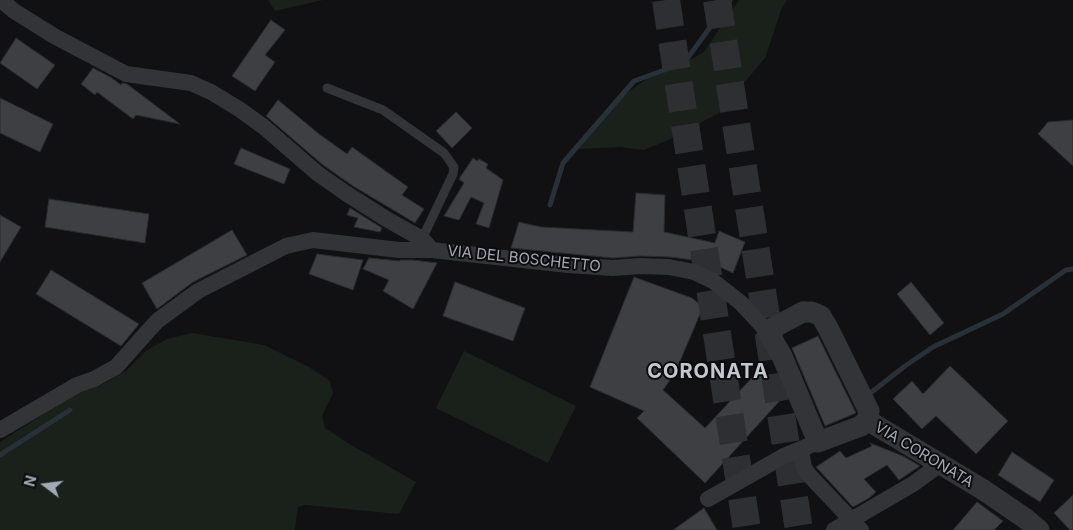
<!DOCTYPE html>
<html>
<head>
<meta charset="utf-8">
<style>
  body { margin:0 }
  #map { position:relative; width:1073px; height:530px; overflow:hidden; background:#111113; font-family:Inter,sans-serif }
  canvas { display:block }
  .north { position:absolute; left:20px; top:460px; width:50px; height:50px; -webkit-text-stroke:4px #0c0c0e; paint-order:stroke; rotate:285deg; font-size:14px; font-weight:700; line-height:20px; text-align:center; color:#a2a9b4 }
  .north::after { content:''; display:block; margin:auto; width:18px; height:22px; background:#a2a9b4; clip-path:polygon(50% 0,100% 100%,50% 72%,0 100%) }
</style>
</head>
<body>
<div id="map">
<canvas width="1073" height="530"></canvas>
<div class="north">N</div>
</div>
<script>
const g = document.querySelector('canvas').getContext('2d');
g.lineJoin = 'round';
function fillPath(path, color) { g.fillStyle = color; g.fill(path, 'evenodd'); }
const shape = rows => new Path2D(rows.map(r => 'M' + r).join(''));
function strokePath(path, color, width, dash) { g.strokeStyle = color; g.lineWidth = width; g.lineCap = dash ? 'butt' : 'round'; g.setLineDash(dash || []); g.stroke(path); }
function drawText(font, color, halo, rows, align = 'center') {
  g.font = font + ' Inter,sans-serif'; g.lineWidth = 4; g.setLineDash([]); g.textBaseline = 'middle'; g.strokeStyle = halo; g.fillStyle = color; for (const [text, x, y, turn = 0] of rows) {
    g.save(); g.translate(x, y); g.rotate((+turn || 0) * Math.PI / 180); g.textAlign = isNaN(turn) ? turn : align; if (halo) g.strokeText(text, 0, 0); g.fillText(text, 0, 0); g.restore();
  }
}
fillPath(shape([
  [268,0,323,0,275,11],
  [739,0,787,0,781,10,765,58,719,113,666,141,644,150,620,147,578,149,616,101,657,71,682,64,704,52],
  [192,333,264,345,309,367,330,381,333,393,322,416,325,428,351,445,416,482,399,514,305,505,298,507,295,530,0,530,0,442,84,388,103,384,126,371,146,351,156,345,167,339],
  [464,351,576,406,548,463,436,408]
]), '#19211a');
strokePath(shape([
  [550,205,563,163,634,81,684,63,730,0],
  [868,395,905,366,933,347,1003,314,1066,270,1073,269],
  [0,455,70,410]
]), '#273137', 5);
const building = shape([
  [271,20,285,30,265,55,275,62,255,91,232,76,271,20],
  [16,38,55,65,37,89,0,63,16,38],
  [93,68,112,78,121,85,122,83,127,84,180,124,136,115,133,119,97,92,95,95,81,84,93,68],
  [0,98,53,124,40,152,0,133,0,98],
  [278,100,319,134,347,154,352,147,408,187,402,195,424,209,415,223,353,186,323,165,266,116,278,100],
  [456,112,472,128,452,148,436,131,456,112],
  [1073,120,1073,166,1038,134,1048,122,1073,120],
  [241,148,290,169,284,184,234,164,241,148],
  [473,158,477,161,479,159,488,164,486,168,503,180,489,228,476,224,484,203,471,197,459,220,444,216,464,183,459,179,473,158],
  [636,193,665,195,664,232,715,243,719,231,745,242,733,273,709,262,670,257,640,256,613,258,511,248,519,222,541,227,633,232,636,193],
  [49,199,149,214,145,243,45,227,49,199],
  [350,208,382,228,380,232,354,227,358,218,347,215,350,208],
  [0,215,21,227,0,262,0,215],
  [232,230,247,255,193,282,157,309,142,283,232,230],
  [317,254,363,260,353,290,309,274,317,254],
  [369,258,400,261,400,260,413,260,437,263,413,309,383,291,389,280,363,269,369,258],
  [51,270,139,324,121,346,36,294,51,270],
  [634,277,692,298,703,307,675,373,663,390,705,428,761,368,781,386,785,395,705,483,637,418,644,411,590,387,634,277],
  [455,282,525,308,513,341,443,316,455,282],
  [911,282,944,323,930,335,897,294,911,282],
  [818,336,856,413,825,426,792,348,818,336],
  [950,366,1008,421,976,454,936,416,922,429,893,399,912,381,923,394,950,366],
  [870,443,903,456,920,466,899,480,887,465,864,479,876,492,869,498,853,507,816,467,840,451,846,458,872,446,870,443],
  [1012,452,1054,480,1040,502,998,475,1012,452],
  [1073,495,1073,530,1070,530,1054,513,1073,495],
  [977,502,1003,521,994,530,953,530,977,502],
  [704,508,717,530,673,530,704,508]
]);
fillPath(building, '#3d3f43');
strokePath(building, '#2b2b2f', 1);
strokePath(shape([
  [666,0,747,530],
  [717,0,799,530]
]), '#2e2f33', 28, [28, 14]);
strokePath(shape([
  [327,88,383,110,444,153,454,167,453,174,422,239]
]), '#323438', 9);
strokePath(shape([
  [1,0,14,11,54,36,126,74,191,83,211,92,239,109,264,127,317,173,347,194,388,220,422,239,432,250],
  [0,430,77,385,94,379,116,367,157,321,198,291,286,246,313,240,399,250,432,250,568,265,613,268,640,266,669,267,694,272,713,281,741,303,767,331],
  [801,450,804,468,809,475,861,530],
  [708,499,784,456,818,442],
  [834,530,913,484,939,465]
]), '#323438', 16);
strokePath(shape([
  [803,312,812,312,821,316,828,328,869,411,867,420,861,426,818,442,782,356,767,331,803,312],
  [867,420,982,489,1026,519,1039,530]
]), '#323438', 21);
drawText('15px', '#a2a9b4', '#0c0c0e', [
  ["VIA DEL BOSCHETTO",524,259,6],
  ["VIA CORONATA",924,455,31]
]);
g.letterSpacing = '1px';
drawText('bold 20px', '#c3c8d0', '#0c0c0e', [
  ["CORONATA",708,372]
]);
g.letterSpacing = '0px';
</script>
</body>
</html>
